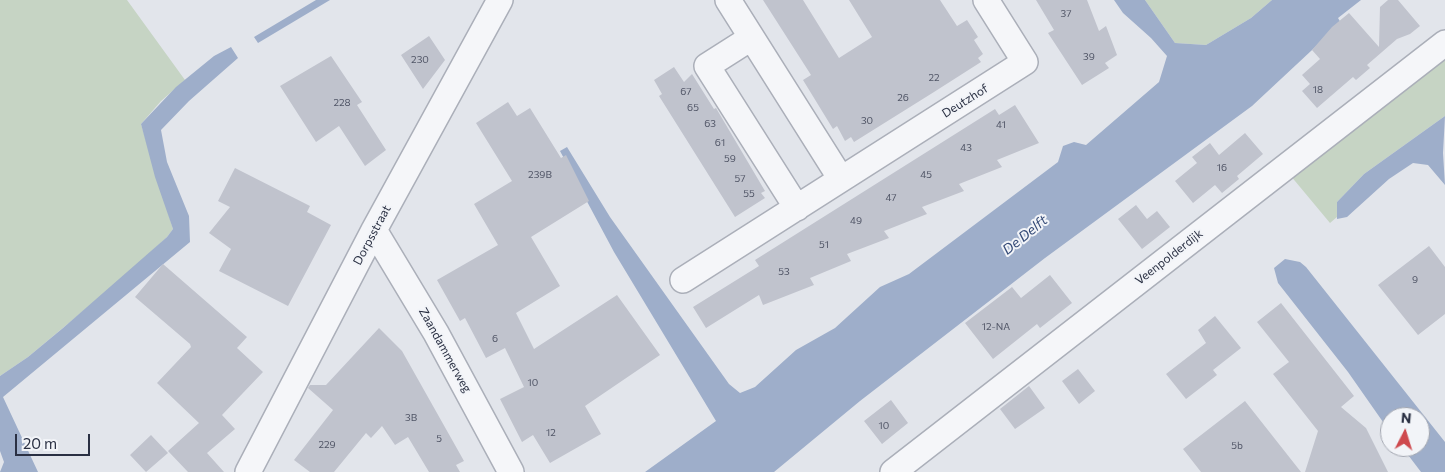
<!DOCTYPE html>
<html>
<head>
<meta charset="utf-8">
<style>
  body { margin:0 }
  #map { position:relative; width:1445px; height:472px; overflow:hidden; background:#e2e5eb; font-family:Commissioner,sans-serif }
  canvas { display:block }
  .north { position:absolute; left:1380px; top:407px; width:50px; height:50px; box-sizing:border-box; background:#f2f4f8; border:1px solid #a2a6b0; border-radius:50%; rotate:5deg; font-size:14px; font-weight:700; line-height:20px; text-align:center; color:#2a3043 }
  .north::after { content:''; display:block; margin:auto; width:18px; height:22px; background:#ce494e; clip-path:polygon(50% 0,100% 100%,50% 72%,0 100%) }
  .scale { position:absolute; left:15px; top:434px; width:75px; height:22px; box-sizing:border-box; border:2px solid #2a3043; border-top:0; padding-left:6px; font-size:15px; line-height:18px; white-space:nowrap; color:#2a3043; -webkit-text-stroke:4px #f2f4f8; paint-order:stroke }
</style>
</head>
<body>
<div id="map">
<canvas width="1445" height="472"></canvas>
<div class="north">N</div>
<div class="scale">20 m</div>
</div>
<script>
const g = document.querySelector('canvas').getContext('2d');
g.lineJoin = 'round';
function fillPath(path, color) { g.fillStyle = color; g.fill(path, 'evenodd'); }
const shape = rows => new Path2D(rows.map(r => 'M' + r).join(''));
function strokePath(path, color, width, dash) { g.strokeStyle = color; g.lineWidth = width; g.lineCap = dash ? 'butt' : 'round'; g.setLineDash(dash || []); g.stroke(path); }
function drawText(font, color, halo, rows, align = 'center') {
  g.font = font + ' Commissioner,sans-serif'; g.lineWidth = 4; g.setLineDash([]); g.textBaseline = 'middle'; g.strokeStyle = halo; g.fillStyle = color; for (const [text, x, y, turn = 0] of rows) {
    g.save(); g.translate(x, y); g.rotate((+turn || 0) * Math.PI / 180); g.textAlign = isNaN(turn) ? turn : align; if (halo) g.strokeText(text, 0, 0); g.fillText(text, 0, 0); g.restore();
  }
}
fillPath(shape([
  [0,0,127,0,185,80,161,101,141,124,173,229,167,237,130,272,28,357,0,376],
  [1145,0,1272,0,1251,18,1206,45,1175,43],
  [1445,52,1445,116,1364,174,1337,202,1337,217,1330,223,1290,175]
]), '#c6d4c4');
fillPath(shape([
  [316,0,330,0,258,43,254,37],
  [1114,0,1145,0,1175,43,1206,45,1251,18,1272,0,1361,0,1338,18,1341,23,1252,106,1045,258,860,401,774,472,645,472,716,421,614,252,560,151,567,147,610,217,729,384,740,393,755,387,796,350,835,328,880,287,909,274,1058,162,1063,146,1074,142,1086,145,1159,82,1167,56,1151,38,1123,13],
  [231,47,238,58,189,101,161,130,167,162,189,216,190,242,3,397,38,472,0,472,4,462,0,451,0,376,28,357,63,328,167,237,173,229,155,177,141,124,176,87,214,56],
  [1445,116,1443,153,1445,185,1428,165,1413,163,1389,179,1347,217,1337,219,1337,202,1364,174],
  [1285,259,1300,262,1306,267,1445,442,1445,472,1421,472,1402,447,1420,447,1420,417,1390,417,1390,432,1348,372,1278,283,1274,268]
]), '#9eaeca');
fillPath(shape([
  [763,0,803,0,839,58,872,37,849,0,940,0,957,26,967,20,978,37,974,40,983,54,978,58,981,62,934,92,854,142,851,137,845,141,837,126,833,129,803,80,811,75],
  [1036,0,1087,0,1099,31,1106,26,1117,55,1105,63,1109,68,1082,85,1048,33,1054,30],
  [1388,0,1398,0,1420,26,1410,34,1397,39,1367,65,1370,68,1356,80,1353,77,1317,108,1302,91,1310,84,1302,75,1320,59,1312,50,1332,27,1349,13,1379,47,1380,7],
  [429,36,445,60,423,89,401,55],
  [331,56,362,102,357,105,386,150,365,166,339,126,316,142,280,86],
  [674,67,684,82,692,74,714,109,716,108,765,191,761,193,765,198,735,217,659,96,662,94,654,80],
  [508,102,517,116,530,108,561,158,566,155,589,201,531,237,560,286,516,313,534,349,617,295,660,355,585,406,601,434,550,463,533,435,522,442,500,399,524,387,505,348,486,358,465,318,460,321,437,280,498,245,474,204,512,181,476,123],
  [1015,105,1039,143,997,160,1002,167,959,184,964,191,922,207,927,214,884,231,889,238,847,254,851,261,810,278,814,285,763,305,759,295,706,328,693,307,759,266,755,260,995,109,999,115],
  [1245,133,1263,154,1237,176,1239,179,1222,193,1215,185,1193,203,1175,181,1197,163,1192,157,1210,143,1219,155],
  [235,168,310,206,307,212,331,225,288,306,219,271,231,249,209,233,230,207,218,201],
  [1136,205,1147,219,1157,211,1170,227,1142,249,1118,219],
  [1429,246,1445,267,1445,314,1418,335,1378,285],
  [163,264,247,337,237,348,263,372,222,415,235,429,207,453,224,472,188,472,168,451,199,423,157,383,191,347,190,344,135,297],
  [1050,275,1072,303,1040,328,1037,324,993,359,965,323,1012,287,1021,298],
  [1281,303,1354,396,1341,407,1366,428,1388,472,1305,472,1318,431,1273,374,1289,362,1257,322],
  [1215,316,1241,348,1213,370,1217,375,1186,399,1166,374,1206,343,1198,330],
  [379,328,402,351,464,461,456,465,460,472,429,472,408,437,395,445,382,426,371,438,366,433,334,472,310,472,294,460,333,410,308,388,310,385,326,385],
  [1078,369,1095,391,1079,404,1062,381],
  [1029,386,1045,408,1015,429,1000,409],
  [891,400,908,423,882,444,864,421],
  [1245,401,1301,472,1201,472,1183,449],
  [151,435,168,453,146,472,130,455]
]), '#c0c3cd');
const minor = shape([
  [728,0,841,179],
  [751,38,707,66,797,208],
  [374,230,436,333,511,472],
  [683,280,1025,62,986,0],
  [248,472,374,230,500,0],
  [893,472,1445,43]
]);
strokePath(minor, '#abafb9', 28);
strokePath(minor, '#f5f6f9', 25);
drawText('10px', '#505566', null, [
  ["37",1066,14],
  ["39",1089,57],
  ["230",420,60],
  ["22",934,78],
  ["18",1318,90],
  ["67",686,92],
  ["26",903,98],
  ["228",342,103],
  ["65",693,108],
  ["30",867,121],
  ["63",710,124],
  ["41",1001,125],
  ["61",720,143],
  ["43",966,148],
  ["59",730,159],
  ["16",1222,168],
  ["239B",540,175],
  ["45",926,175],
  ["57",740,179],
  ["55",749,194],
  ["47",891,198],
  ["49",856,221],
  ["51",824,245],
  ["53",784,272],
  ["9",1415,280],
  ["12-NA",996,327],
  ["6",495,339],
  ["10",533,383],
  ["3B",411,418],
  ["10",884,426],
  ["12",551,433],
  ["5",439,439],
  ["229",327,445],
  ["5b",1237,446]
]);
drawText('12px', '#2a3043', '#f2f4f8', [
  ["Deutzhof",965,101,-32],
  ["Dorpsstraat",372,235,-62],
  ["Veenpolderdijk",1169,257,-38],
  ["Zaandammerweg",445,350,61]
]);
drawText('italic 14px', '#344a77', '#f2f4f8', [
  ["De Delft",1025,235,-39]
]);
</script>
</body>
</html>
